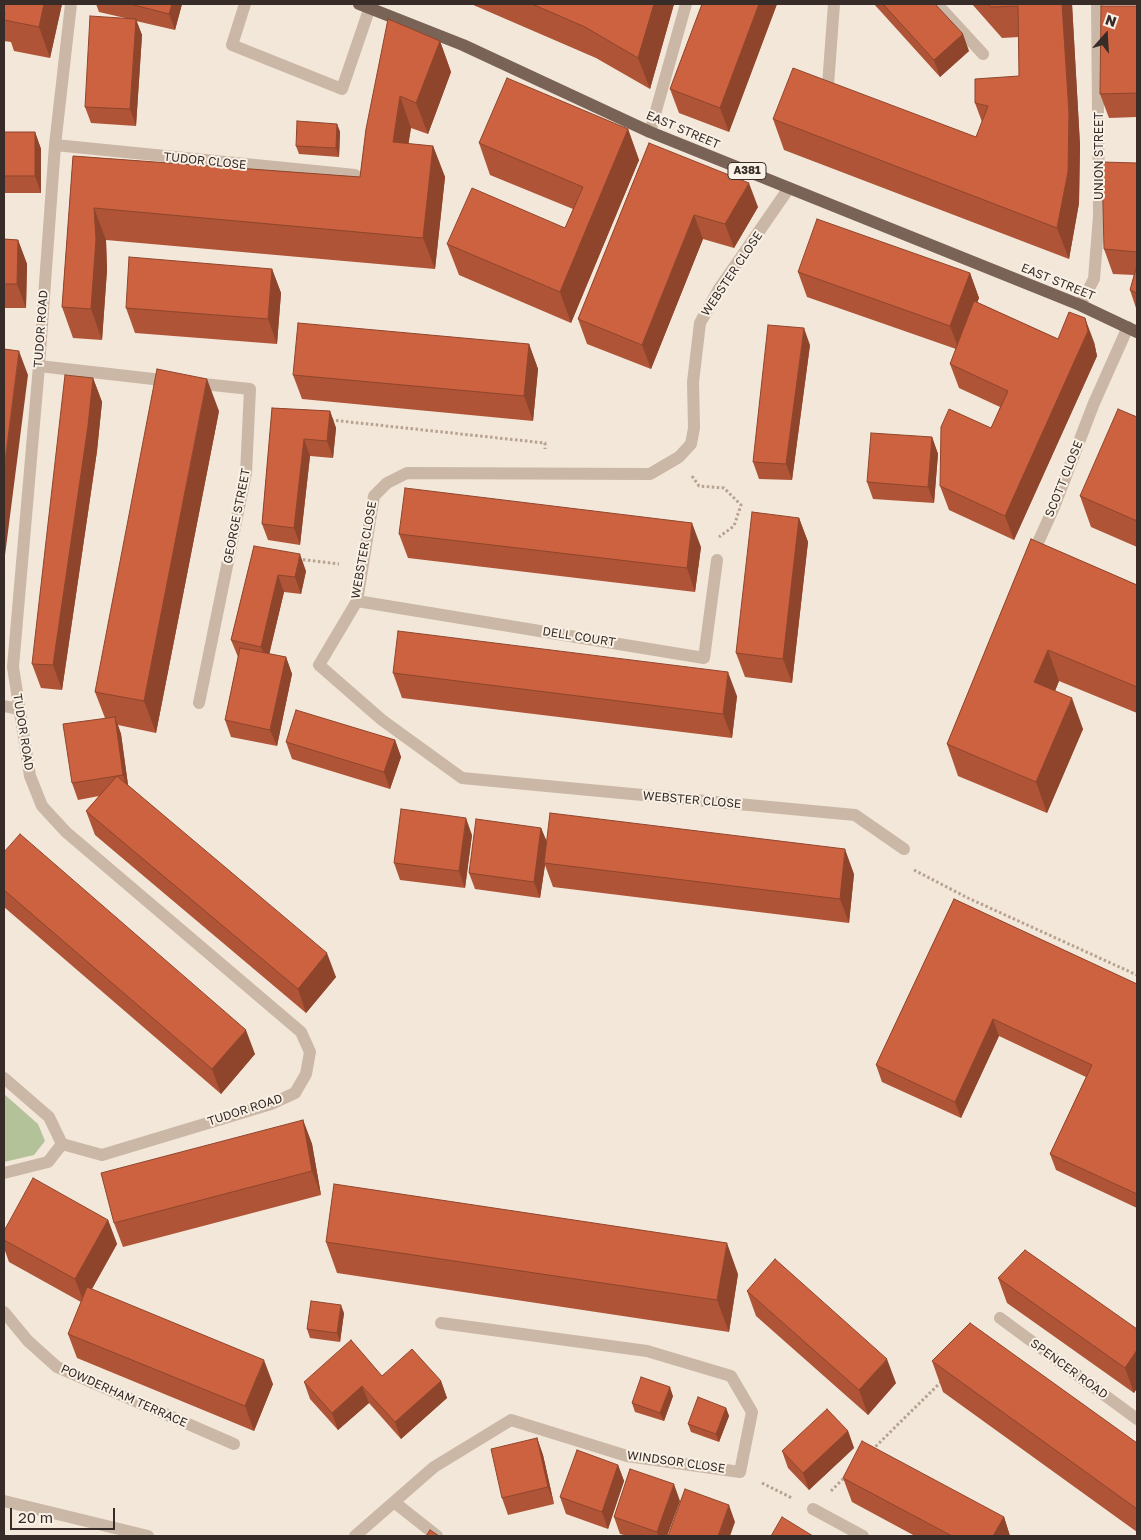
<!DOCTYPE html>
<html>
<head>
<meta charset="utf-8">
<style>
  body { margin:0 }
  #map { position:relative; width:1141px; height:1540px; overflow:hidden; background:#f3e7da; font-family:"Golos Text",sans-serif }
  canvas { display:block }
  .frame { position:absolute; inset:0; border:5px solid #372c27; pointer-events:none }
  .north { position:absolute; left:1081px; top:10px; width:50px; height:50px; -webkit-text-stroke:4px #faf1e6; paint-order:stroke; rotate:19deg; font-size:14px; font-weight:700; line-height:20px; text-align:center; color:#372c27 }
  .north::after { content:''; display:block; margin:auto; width:18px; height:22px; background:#372c27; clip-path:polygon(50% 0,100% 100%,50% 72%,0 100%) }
  .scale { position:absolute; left:10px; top:1508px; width:105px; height:22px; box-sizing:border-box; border:2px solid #372c27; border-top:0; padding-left:6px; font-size:15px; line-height:18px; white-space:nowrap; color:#372c27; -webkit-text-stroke:4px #faf1e6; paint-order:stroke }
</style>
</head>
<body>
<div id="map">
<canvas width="1141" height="1540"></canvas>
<div class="frame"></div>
<div class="north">N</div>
<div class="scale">20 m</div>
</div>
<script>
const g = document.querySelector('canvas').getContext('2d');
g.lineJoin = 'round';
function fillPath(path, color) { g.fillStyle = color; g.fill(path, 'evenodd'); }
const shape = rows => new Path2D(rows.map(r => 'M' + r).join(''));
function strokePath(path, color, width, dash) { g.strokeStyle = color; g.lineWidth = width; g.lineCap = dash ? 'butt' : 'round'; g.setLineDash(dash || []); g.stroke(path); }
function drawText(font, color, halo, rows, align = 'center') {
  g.font = font + ' "Golos Text",sans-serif'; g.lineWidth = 4; g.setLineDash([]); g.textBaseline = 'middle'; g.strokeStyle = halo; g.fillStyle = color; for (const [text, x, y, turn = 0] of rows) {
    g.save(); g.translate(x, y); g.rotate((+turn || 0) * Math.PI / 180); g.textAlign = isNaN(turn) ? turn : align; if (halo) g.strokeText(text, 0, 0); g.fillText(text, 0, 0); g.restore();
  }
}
fillPath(shape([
  [4,1094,38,1124,45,1141,34,1155,4,1162]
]), '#b4c299');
strokePath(shape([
  [331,420,545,443,545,449],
  [692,476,699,486,724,488,741,505,734,526,719,537],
  [298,559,339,564],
  [914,870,968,898,1137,975],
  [872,1450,942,1381],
  [762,1483,792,1498],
  [831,1491,846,1476]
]), '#b7a18f', 3, [2.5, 2.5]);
strokePath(shape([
  [245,4,232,45,342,89,370,7],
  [937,4,983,54],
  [828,85,834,4],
  [650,132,686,4],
  [55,145,355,175],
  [789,188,719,289,700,323,693,382,694,428,691,444,679,457,650,474,407,473,387,483,374,496,357,601,319,665,382,720,462,778,855,815,904,849],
  [1080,305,1094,279,1099,216,1097,4],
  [39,366,171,381],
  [194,383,250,389,246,473,199,703],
  [1031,558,1054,507,1094,403,1128,327],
  [357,601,704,658,717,560],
  [4,706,18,709],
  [4,1078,49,1117,62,1144],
  [62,1144,102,1155,271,1104,295,1093,306,1074,310,1052,301,1032,66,832,42,806,30,776,13,667,39,366,55,145,71,4],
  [4,1173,48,1162,62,1144],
  [4,1312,28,1341,57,1367,234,1444],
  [1000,1318,1137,1419],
  [4,1501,148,1536],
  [394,1502,437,1536],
  [813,1509,863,1536],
  [355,1536,434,1467,511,1420,627,1456,740,1472,752,1412,731,1376,647,1351,441,1323]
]), '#cbb7a5', 12);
strokePath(shape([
  [359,4,463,45,650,132,1080,305,1137,332]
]), '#796357', 12);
fillPath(shape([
  [4,4,62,4,50,58,14,51,11,42,4,41],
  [96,4,182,4,175,30,136,21,142,35,136,126,91,123,85,107,125,18,99,12],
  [471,4,674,4,650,89,596,58],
  [702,4,777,4,729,132,679,113,670,89],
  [874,4,935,4,969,51,940,77],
  [972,4,1072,4,1080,145,1079,203,1069,259,784,150,773,119,976,137,982,122,975,103,1019,76,1019,37,1002,38],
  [1137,6,1137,117,1109,118,1100,94],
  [440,41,451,72,428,134,411,128,408,144,433,146,445,177,435,269,106,240,107,270,102,340,73,338,62,307,73,156,360,177,366,129],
  [337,124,340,132,339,157,299,154,296,146],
  [628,129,639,160,571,323,459,275,447,244,565,228,573,209,490,175,479,143],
  [4,132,35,132,41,149,41,193,4,193],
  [649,143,758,207,734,248,703,239,651,369,587,344,578,319],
  [1137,163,1137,311,1130,290,1134,275,1113,274,1104,249],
  [4,239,18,240,27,264,26,308,4,308],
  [272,269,281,293,277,344,135,333,126,308],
  [798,272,970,273,979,298,977,302,1058,339,1094,342,1097,356,1014,540,949,510,940,486,991,428,1000,407,959,388,950,364,956,349,807,297],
  [529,344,538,369,533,421,302,399,293,375],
  [810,345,792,480,759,479,753,462],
  [93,378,102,402,97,451,62,690,41,688,32,664],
  [272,408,330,411,336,428,333,458,310,456,300,545,268,540,262,524],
  [219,411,156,733,118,725,121,734,128,785,336,977,306,1013,95,835,86,811,99,796,78,800,72,783,105,718,95,692],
  [1137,417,1137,547,1091,527,1080,496],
  [932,437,938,454,934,503,873,499,867,482],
  [799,518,808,542,792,683,745,677,736,653],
  [399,534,701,547,695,592,408,558],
  [1031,539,1137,585,1137,713,1059,681,1055,691,1083,729,1047,813,958,776,947,744],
  [254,546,306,571,301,594,284,592,269,654,286,657,292,674,277,746,231,737,225,720,238,657,231,640],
  [393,673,737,696,732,738,402,698],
  [395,740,401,757,390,789,292,759,286,742],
  [541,828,547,842,854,874,849,923,553,887,545,865,540,898,475,889,469,873],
  [472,835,465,888,400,880,394,863],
  [4,852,255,1054,221,1094,4,907],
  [954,899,1137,984,1137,1208,1056,1170,1050,1154,1086,1077,999,1036,961,1118,882,1082,876,1065],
  [303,1120,312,1144,321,1195,123,1247,114,1223],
  [108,1220,117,1244,92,1289,273,1384,254,1431,77,1358,68,1334,81,1302,9,1262,4,1248,4,1231],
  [326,1242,738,1274,729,1332,337,1273],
  [998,1278,1137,1329,1137,1388,1134,1393,1007,1303],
  [747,1291,896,1383,868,1415,756,1316],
  [344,1313,340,1342,310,1338,307,1329],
  [932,1361,1137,1443,1137,1532,943,1392],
  [382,1376,441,1381,447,1398,401,1439,369,1403,338,1430,310,1399,304,1382],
  [673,1396,664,1421,635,1412,632,1403],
  [726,1408,729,1416,719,1442,691,1432,688,1424],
  [848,1431,854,1448,809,1490,788,1468,782,1451],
  [537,1438,543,1455,554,1504,508,1515,502,1498],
  [618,1465,624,1481,608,1529,566,1514,560,1497],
  [843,1478,1004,1517,1010,1536,915,1536,852,1502],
  [680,1501,667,1536,628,1536,620,1534,614,1517]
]), '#af5436');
fillPath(shape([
  [44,4,62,4,50,58,39,27],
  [172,4,182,4,175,30,169,14],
  [654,4,674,4,650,89,638,58],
  [759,4,777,4,729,132,720,108],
  [1062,4,1072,4,1080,145,1079,203,1069,259,1057,228],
  [136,19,142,35,136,126,130,109],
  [963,34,969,51,940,77,934,60],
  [440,41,451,72,428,134,416,103],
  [400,96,411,128,404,173,393,142],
  [337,124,340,132,339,157,336,148],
  [628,129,639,160,571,323,560,292],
  [35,132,41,149,41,193,35,176],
  [433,146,445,177,435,269,423,238],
  [749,183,758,207,734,248,725,224],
  [94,208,106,240,107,270,102,340,91,309],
  [694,215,703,239,651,369,642,345],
  [18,240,27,264,26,308,17,284],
  [272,269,281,293,277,344,268,319],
  [970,273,979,298,959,350,950,326],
  [1085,318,1094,342,1097,356,1014,540,1005,516],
  [804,328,810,345,792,480,786,464],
  [529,344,538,369,533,421,524,396],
  [19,351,28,375,4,563,4,469],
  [93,378,102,402,97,451,62,690,53,665],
  [207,379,219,411,156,733,144,701],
  [330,411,336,428,333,458,327,441],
  [932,437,938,454,934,503,928,487],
  [304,439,310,456,300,545,294,528],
  [799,518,808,542,792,683,783,659],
  [692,523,701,547,695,592,687,568],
  [300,554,306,571,301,594,295,577],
  [278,575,284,592,267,664,261,647],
  [1048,650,1059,681,1046,713,1034,682],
  [286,657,292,674,277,746,270,730],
  [728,672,737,696,732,738,723,714],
  [1072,698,1083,729,1047,813,1036,782],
  [115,717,121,734,129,792,123,775],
  [395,740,401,757,390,789,384,772],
  [466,818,472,835,465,888,459,871],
  [541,828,548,845,544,863,545,865,540,898,534,882],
  [845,849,854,874,849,923,840,899],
  [327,953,336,977,306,1013,298,989],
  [993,1019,999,1036,961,1118,955,1102],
  [246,1030,255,1054,221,1094,212,1069],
  [303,1120,312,1144,321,1195,312,1171],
  [108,1220,117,1244,84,1303,75,1279],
  [727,1243,738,1274,729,1332,717,1300],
  [341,1305,344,1313,340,1342,337,1333],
  [1137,1350,1137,1388,1134,1393,1125,1368],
  [887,1359,896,1383,868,1415,859,1390],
  [264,1360,273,1384,254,1431,245,1406],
  [441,1381,447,1398,401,1439,395,1422],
  [362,1386,369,1403,338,1430,332,1413],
  [670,1387,673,1396,664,1421,660,1413],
  [726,1408,729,1416,719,1442,716,1434],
  [848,1431,854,1448,809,1490,803,1473],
  [537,1438,543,1455,554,1504,548,1487],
  [618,1465,624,1481,608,1529,602,1512],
  [674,1484,680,1501,667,1536,658,1536,657,1532],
  [729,1505,735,1522,730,1536,718,1536],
  [1004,1517,1010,1536,993,1536]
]), '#8f452c');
const building = shape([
  [4,4,44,4,39,27,4,20,5,12,4,12,4,4],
  [130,4,172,4,169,14,130,4],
  [532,4,654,4,638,58,585,27,532,4],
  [702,4,759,4,720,108,670,89,702,4],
  [883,4,935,4,963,34,934,60,883,4],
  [988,4,1062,4,1069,113,1068,172,1057,228,773,119,793,68,976,137,988,106,975,103,975,79,1019,76,1018,6,991,7,988,4],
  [1101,6,1137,6,1137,93,1100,94,1101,6],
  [90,16,136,19,130,109,85,107,90,16],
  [388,19,440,41,416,103,400,96,393,142,433,146,423,238,94,208,96,239,91,309,62,307,73,156,360,177,366,129,388,19],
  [507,78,628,129,560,292,447,244,472,188,565,228,583,187,479,143,507,78],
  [297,121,337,124,336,148,296,146,297,121],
  [4,132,35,132,35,176,4,176,4,132],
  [649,143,749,183,725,224,694,215,642,345,578,319,649,143],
  [1102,162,1137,163,1137,252,1104,249,1102,162],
  [817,219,970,273,950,326,798,272,817,219],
  [4,239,18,240,17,284,4,284,4,239],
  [129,257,272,269,268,319,126,308,129,257],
  [1137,265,1137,293,1130,290,1137,265],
  [974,301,1058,339,1069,312,1085,318,1088,331,1005,516,940,486,941,427,949,409,991,428,1008,391,950,364,974,301],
  [298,323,529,344,524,396,293,375,298,323],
  [768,325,804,328,786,464,753,462,768,325],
  [4,349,19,351,4,469,4,349],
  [157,369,207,379,144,701,95,692,157,369],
  [65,375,93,378,88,426,53,665,32,664,65,375],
  [272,408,330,411,327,441,304,439,294,528,262,524,272,408],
  [1118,409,1137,417,1137,521,1080,496,1118,409],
  [871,433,932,437,928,487,867,482,871,433],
  [405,488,692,523,687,568,399,534,405,488],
  [752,512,799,518,783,659,736,653,752,512],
  [1031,539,1137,585,1137,687,1048,650,1034,682,1072,698,1036,782,947,744,1031,539],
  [254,546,300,554,295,577,278,575,261,647,231,640,254,546],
  [398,631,728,672,723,714,393,673,398,631],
  [240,648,286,657,270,730,225,720,240,648],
  [296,710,395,740,384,772,286,742,296,710],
  [115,717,123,775,72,783,63,724,115,717],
  [117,776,327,953,298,989,86,811,117,776],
  [401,809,466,818,459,871,394,863,401,809],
  [550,813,845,849,840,899,544,863,550,813],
  [476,819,541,828,534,882,469,873,476,819],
  [20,834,246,1030,212,1069,4,890,4,852,20,834],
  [954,899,1137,984,1137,1194,1050,1154,1092,1065,993,1019,955,1102,876,1065,954,899],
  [303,1120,312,1171,114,1223,101,1173,303,1120],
  [33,1178,108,1220,75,1279,4,1240,4,1231,33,1178],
  [334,1184,727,1243,717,1300,326,1242,334,1184],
  [1025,1250,1137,1329,1137,1350,1125,1368,998,1278,1025,1250],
  [775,1259,887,1359,859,1390,747,1291,775,1259],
  [87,1287,264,1360,245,1406,68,1334,87,1287],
  [311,1301,341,1305,337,1333,307,1329,311,1301],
  [970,1323,1137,1443,1137,1509,932,1361,970,1323],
  [351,1340,382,1376,412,1349,441,1381,395,1422,362,1386,332,1413,304,1382,351,1340],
  [641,1377,670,1387,660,1413,632,1403,641,1377],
  [698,1397,726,1408,716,1434,688,1424,698,1397],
  [827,1409,848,1431,803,1473,782,1451,827,1409],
  [537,1438,548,1487,502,1498,491,1449,537,1438],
  [862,1441,1004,1517,993,1536,952,1536,843,1478,862,1441],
  [577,1450,618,1465,602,1512,560,1497,577,1450],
  [630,1469,674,1484,657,1532,614,1517,630,1469],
  [685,1489,729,1505,718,1536,668,1536,685,1489],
  [782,1517,813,1536,771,1536,782,1517],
  [430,1530,439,1536,426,1536,430,1530]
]);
fillPath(building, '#cc623f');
strokePath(building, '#8f452c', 1);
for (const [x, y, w] of [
  [747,171,38]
]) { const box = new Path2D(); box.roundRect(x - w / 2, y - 8.5, w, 17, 4); g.fillStyle = '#faf1e6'; g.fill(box); strokePath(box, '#372c27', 1); }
drawText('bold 11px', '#372c27', null, [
  ["A381",747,171]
]);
drawText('12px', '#372c27', '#faf1e6', [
  ["EAST STREET",683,130,23],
  ["UNION STREET",1099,156,-90],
  ["TUDOR CLOSE",205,161,6],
  ["WEBSTER CLOSE",732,274,-56],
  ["EAST STREET",1058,282,22],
  ["TUDOR ROAD",41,329,-86],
  ["SCOTT CLOSE",1064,479,-68],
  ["GEORGE STREET",237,516,-79],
  ["WEBSTER CLOSE",364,550,-80],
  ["DELL COURT",579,637,9],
  ["TUDOR ROAD",23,732,81],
  ["WEBSTER CLOSE",692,800,5],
  ["TUDOR ROAD",245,1110,-18],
  ["SPENCER ROAD",1069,1369,36],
  ["POWDERHAM TERRACE",124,1396,24],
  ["WINDSOR CLOSE",676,1462,8]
]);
</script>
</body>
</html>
